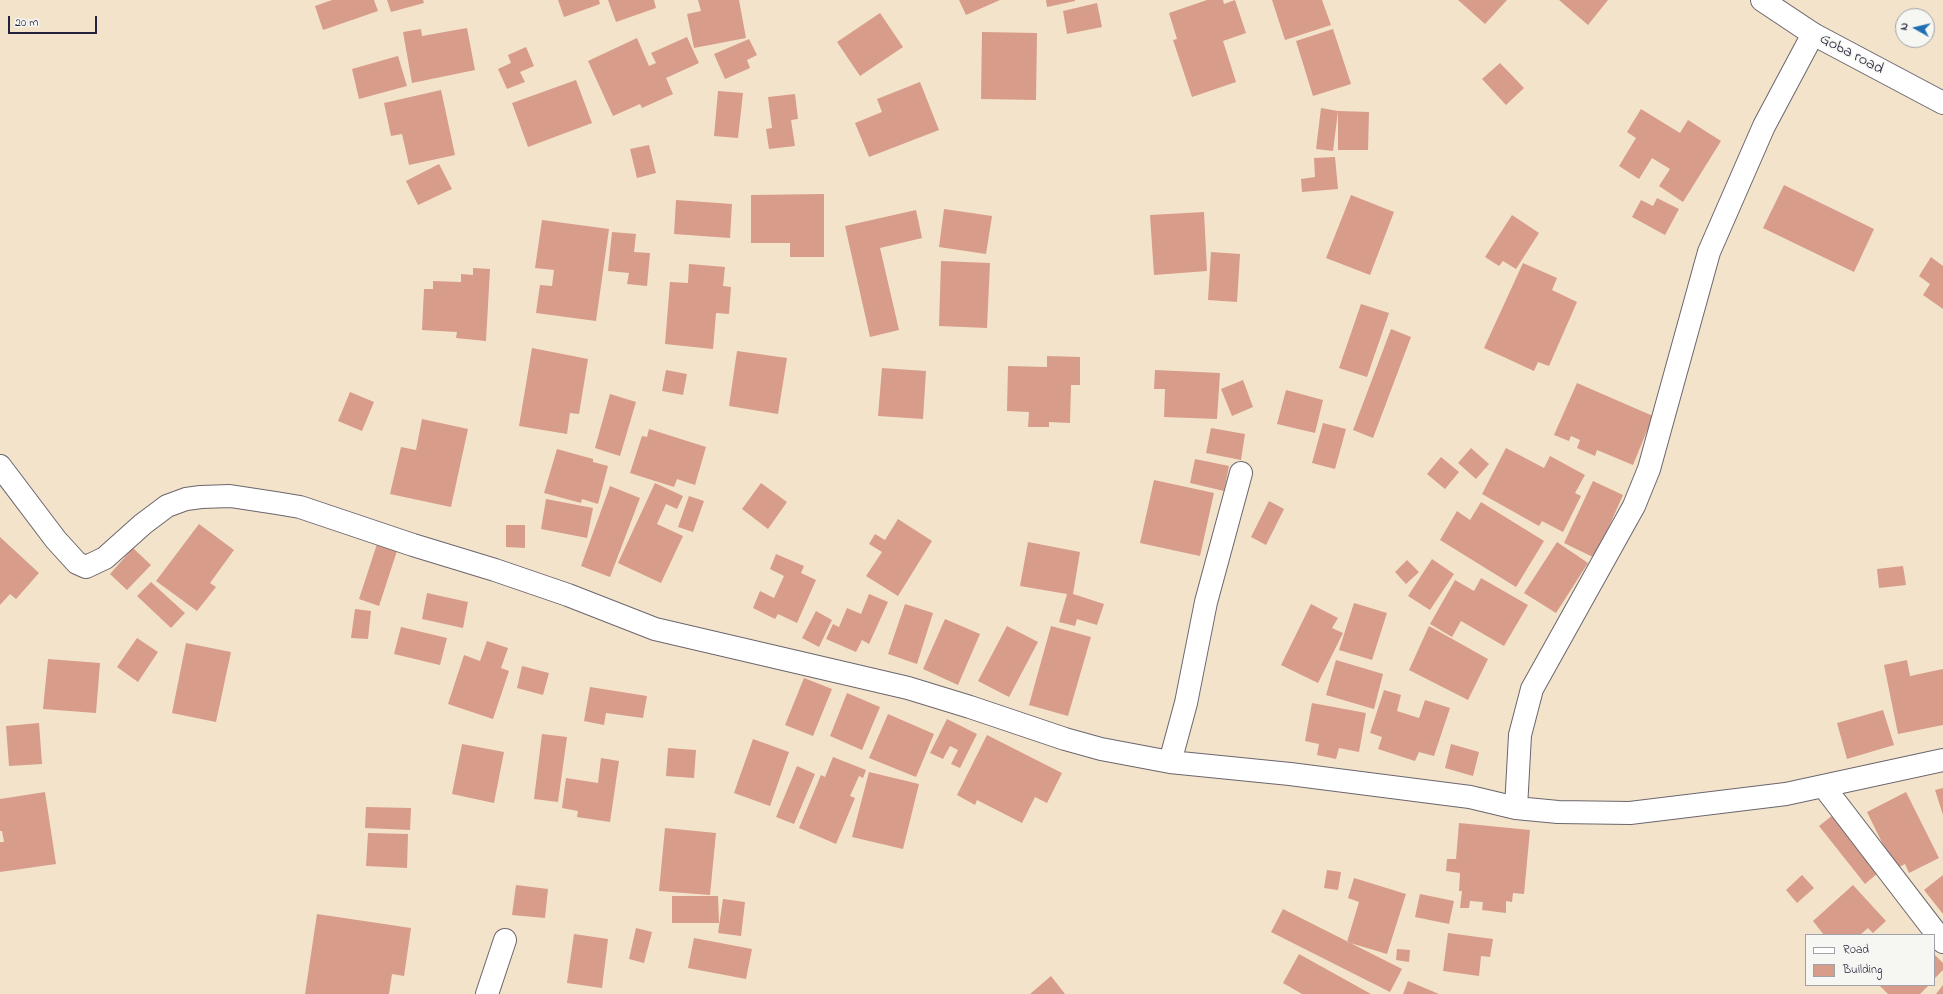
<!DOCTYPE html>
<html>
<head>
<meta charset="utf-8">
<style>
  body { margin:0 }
  #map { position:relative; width:1943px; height:994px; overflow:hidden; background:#f3e3cb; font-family:"Indie Flower",sans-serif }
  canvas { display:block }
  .legend { position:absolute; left:1805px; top:934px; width:130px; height:52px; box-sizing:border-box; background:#f6f6f2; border:1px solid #a1a1a9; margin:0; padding:5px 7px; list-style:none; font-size:12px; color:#22223b }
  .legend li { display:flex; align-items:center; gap:8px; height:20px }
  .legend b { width:20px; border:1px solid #a1a1a9 }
  .north { position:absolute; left:1895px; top:8px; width:40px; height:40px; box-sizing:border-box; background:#f6f6f2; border:1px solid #a1a1a9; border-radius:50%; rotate:278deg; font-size:11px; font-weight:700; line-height:16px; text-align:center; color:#22223b }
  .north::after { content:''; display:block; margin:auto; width:14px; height:18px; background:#1f6fb2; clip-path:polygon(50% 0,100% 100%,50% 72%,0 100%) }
  .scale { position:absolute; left:8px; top:16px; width:89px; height:18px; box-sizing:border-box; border:2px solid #22223b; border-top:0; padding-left:5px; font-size:12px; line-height:14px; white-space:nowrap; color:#22223b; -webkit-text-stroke:3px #f6f6f2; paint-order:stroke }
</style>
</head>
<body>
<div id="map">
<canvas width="1943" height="994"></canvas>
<ul class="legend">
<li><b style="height:5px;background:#fff"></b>Road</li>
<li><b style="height:11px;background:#d89c8a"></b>Building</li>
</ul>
<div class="north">N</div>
<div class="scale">20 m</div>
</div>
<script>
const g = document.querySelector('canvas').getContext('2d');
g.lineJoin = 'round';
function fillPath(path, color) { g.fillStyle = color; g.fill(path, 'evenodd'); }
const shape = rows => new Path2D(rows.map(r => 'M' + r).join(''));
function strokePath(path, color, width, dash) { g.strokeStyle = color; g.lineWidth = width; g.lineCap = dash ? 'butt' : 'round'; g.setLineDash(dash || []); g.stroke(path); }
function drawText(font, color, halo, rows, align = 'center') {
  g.font = font + ' "Indie Flower",sans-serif'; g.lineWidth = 3; g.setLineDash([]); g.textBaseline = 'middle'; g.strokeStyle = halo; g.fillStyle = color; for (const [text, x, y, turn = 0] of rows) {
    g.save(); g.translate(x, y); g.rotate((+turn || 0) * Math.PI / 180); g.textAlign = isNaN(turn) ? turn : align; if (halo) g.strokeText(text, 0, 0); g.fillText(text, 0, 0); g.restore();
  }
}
fillPath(shape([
  [332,0,374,0,378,11,323,30,315,6],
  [387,0,423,0,424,3,391,12],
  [558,0,599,0,600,4,564,17],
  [608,0,654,0,656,8,616,22],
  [698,0,739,0,746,38,694,48,687,14,701,11],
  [959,0,1000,0,966,15],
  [1046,0,1075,0,1075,1,1047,7],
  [1207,0,1223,0,1224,4,1235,0,1246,33,1223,41,1236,82,1192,97,1173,40,1177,39,1169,13],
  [1272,0,1322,0,1331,25,1285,40],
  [1458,0,1507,0,1485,24],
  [1559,0,1608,0,1588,25],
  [1097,3,1102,27,1067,34,1063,11],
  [880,13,903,47,860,76,837,42],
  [467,28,475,70,412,83,403,32,421,29,422,36],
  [1333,29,1351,84,1313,96,1296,41],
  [982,32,1037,33,1036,100,981,99],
  [687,37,699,63,666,78,673,94,642,108,640,104,613,116,588,61,637,38,649,66,656,63,651,53],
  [749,39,757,55,747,60,750,68,725,79,714,54],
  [526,47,534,66,520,72,525,82,507,89,498,69,511,63,508,55],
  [398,56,407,86,359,99,352,69],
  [1500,63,1524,88,1506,105,1482,79],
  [576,80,592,123,528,147,512,103],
  [920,82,939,130,869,157,855,123,882,112,877,99],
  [441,90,455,155,409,165,402,134,391,136,384,103],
  [718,91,743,93,738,138,714,136],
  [795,94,798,119,791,120,795,146,769,149,766,129,772,128,768,97],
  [1321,108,1338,111,1333,151,1316,149],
  [1641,109,1680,133,1688,120,1721,141,1683,202,1659,186,1670,169,1652,158,1639,179,1619,166,1636,138,1627,132],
  [1338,111,1369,112,1368,150,1338,150],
  [649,145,656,173,637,178,630,149],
  [1335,157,1338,189,1302,192,1301,179,1315,177,1314,158],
  [439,164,452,189,418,205,406,181],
  [1784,185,1874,229,1854,272,1763,228],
  [824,194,824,257,790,257,790,243,751,243,751,195],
  [1351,195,1394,212,1370,275,1326,258],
  [1657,198,1679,209,1665,235,1632,217,1641,200,1653,206],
  [676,200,732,204,730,238,674,234],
  [944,209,992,216,986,254,939,247],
  [916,210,922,238,880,248,899,330,870,337,845,226],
  [1204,212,1207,271,1154,275,1150,215],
  [1512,215,1539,233,1516,269,1503,261,1499,266,1485,257],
  [542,220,609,229,596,321,536,313,540,285,552,286,554,270,535,268],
  [612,232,636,234,634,252,650,253,647,286,627,284,629,273,608,271],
  [1211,252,1240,254,1237,302,1208,300],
  [1931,257,1943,266,1943,309,1923,295,1930,284,1919,276],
  [941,261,990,263,987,328,939,326],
  [1523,263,1557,278,1552,290,1577,302,1549,366,1538,362,1534,371,1484,348],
  [689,264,725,267,723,286,731,287,729,314,716,313,713,349,665,344,670,282,688,283],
  [473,268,490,269,486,341,456,338,457,332,422,330,424,289,433,289,433,281,461,282,461,274,473,275],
  [1361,304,1389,313,1367,377,1339,368],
  [1391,329,1411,337,1373,438,1353,430],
  [532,348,588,359,579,414,570,413,567,434,519,426],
  [737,351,787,358,778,414,729,406],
  [1047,356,1080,357,1080,385,1071,385,1070,423,1049,422,1049,427,1028,427,1029,412,1007,411,1008,366,1047,367],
  [882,368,926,371,923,419,878,416],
  [666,370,687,374,683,395,662,391],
  [1155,370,1220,373,1217,419,1164,417,1165,389,1154,389],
  [1243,380,1253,407,1232,416,1221,389],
  [1577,383,1653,416,1633,465,1597,450,1595,456,1577,448,1580,440,1571,436,1569,441,1554,435],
  [1286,390,1323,400,1315,433,1277,424],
  [350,392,374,402,362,431,338,421],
  [610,394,636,402,620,456,595,448],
  [422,419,468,429,451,507,390,494,401,447,416,450],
  [1323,423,1346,429,1335,469,1312,463],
  [1211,428,1245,434,1241,460,1206,453],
  [649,429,706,447,695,485,677,479,674,487,630,473,642,436,647,437],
  [1471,448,1489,464,1476,479,1458,463],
  [1506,448,1544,468,1550,456,1585,475,1575,493,1581,496,1563,532,1542,521,1539,526,1482,494],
  [557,449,593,459,593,462,608,466,598,504,582,499,581,503,544,493],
  [1441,457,1459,472,1445,489,1427,474],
  [1195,459,1229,466,1224,491,1190,483],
  [1154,480,1214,493,1200,556,1140,543],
  [1593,481,1623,495,1595,558,1564,543],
  [655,483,683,496,677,509,666,504,657,524,683,536,661,583,618,563],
  [761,483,787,502,768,529,742,509],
  [610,486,640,498,610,577,581,566],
  [689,496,704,501,693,532,678,527],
  [546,499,593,508,587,538,541,529],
  [1269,501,1284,509,1266,545,1251,537],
  [1481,502,1544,541,1516,587,1440,540,1457,511,1470,520],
  [898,519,932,541,898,596,866,576,882,552,869,544,875,534,885,540],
  [199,524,234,550,210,583,216,587,197,611,156,581],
  [506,525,525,525,525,548,506,547],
  [0,537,39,573,16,599,10,594,0,605],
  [1028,542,1080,552,1073,594,1104,604,1097,625,1077,619,1075,626,1059,622,1067,594,1020,586],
  [1557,542,1588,563,1556,613,1524,593],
  [377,544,397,551,379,606,359,599],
  [133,548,151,565,127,590,110,574],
  [776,554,804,566,801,573,816,580,797,623,778,614,775,619,753,608,760,591,774,598,784,576,770,569],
  [1432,559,1454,574,1430,610,1408,596],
  [1407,560,1419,572,1406,584,1395,572],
  [1903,566,1906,585,1879,588,1877,569],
  [1481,578,1528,605,1504,646,1461,621,1452,637,1430,624,1455,580,1474,591],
  [151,582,185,613,171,628,137,596],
  [427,593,468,602,463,628,422,619],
  [869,594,888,602,869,644,862,640,856,652,826,639,833,624,839,627,847,608,861,614],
  [1354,603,1387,613,1372,660,1339,650],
  [905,604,933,613,917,664,888,654],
  [1311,604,1338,618,1332,628,1343,633,1318,683,1281,665],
  [355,609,371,611,368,639,351,638],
  [816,611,832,620,819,647,802,638],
  [945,619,980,634,958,685,923,669],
  [1007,626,1038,642,1009,697,978,681],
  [1051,626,1091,637,1068,716,1029,705],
  [1429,626,1488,659,1468,700,1409,670],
  [401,627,447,638,440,665,394,654],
  [137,638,158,652,138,682,117,667],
  [487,641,508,648,501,668,509,671,493,719,448,704,464,655,480,661],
  [186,643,231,652,216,722,172,713],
  [48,659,100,663,96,713,43,709],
  [1336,660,1383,674,1374,709,1326,695],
  [1907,660,1910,676,1943,669,1943,725,1898,734,1884,665],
  [522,666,549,673,543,695,517,688],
  [804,678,832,689,813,736,785,725],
  [590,687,647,696,643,718,606,713,604,725,584,721],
  [1384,690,1401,695,1397,711,1419,718,1425,700,1450,708,1434,756,1419,752,1415,761,1378,749,1382,737,1370,733],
  [847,693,880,707,862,750,830,736],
  [1312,703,1366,713,1359,752,1339,748,1336,759,1317,755,1319,744,1305,741],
  [1883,710,1894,745,1847,759,1837,723],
  [888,714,934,734,916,777,869,758],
  [947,719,977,734,960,768,951,764,958,750,950,746,943,759,930,753],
  [39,723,42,764,9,766,6,726],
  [542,734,567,737,558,802,534,799],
  [987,735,1062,773,1047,803,1035,797,1022,823,977,800,975,805,957,795],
  [753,739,789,752,770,806,734,793],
  [462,744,504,752,494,803,452,794],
  [1451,744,1479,752,1473,776,1445,768],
  [668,748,696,750,694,778,666,776],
  [833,757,866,770,863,778,859,776,850,796,855,798,836,844,799,828,821,775,825,777],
  [601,758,619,761,610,822,577,817,578,811,562,808,566,778,598,783],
  [797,766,815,774,794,824,776,817],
  [869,772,919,784,903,849,852,837],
  [1943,788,1943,815,1935,790],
  [45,792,56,864,0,872,0,842,4,842,2,831,0,831,0,799],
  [1906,792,1939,858,1909,873,1905,864,1895,869,1867,812],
  [366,807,411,808,410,830,365,828],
  [1833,815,1879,872,1865,884,1819,826],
  [1459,823,1530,830,1524,894,1513,893,1512,902,1506,901,1506,913,1482,910,1483,902,1470,901,1469,908,1460,908,1462,891,1459,891,1460,873,1446,871,1447,859,1456,859],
  [665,828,716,833,710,895,659,891],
  [368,833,408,834,407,868,366,866],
  [1327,870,1341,872,1338,890,1324,888],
  [1802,875,1814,888,1797,903,1786,890],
  [1943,875,1943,914,1924,890],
  [1354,878,1406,894,1387,954,1347,942,1359,902,1348,898],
  [516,885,548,889,545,918,512,915],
  [1853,885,1886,921,1873,933,1868,928,1860,935,1824,935,1813,921],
  [1420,894,1454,901,1449,924,1415,917],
  [672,896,718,896,719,923,672,923],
  [723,899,745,902,741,936,718,933],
  [1283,909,1402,969,1390,992,1271,932],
  [317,914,411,928,404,976,392,974,389,994,305,994],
  [636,928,652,932,644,963,629,959],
  [1448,933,1493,939,1490,957,1481,956,1479,976,1443,971],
  [574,934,608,939,602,988,567,983],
  [694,938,752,949,746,979,688,968],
  [1397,949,1410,950,1409,962,1396,960],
  [1299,954,1371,994,1302,994,1283,983],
  [1934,954,1943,963,1943,970,1934,979],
  [1051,976,1065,994,1030,994],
  [1408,981,1439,994,1403,994],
  [1879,985,1929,985,1920,994,1888,994],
  [1943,985,1943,994,1936,994]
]), '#d89c8a');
const minor = shape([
  [0,466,56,540,77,563,86,567,105,558,143,524,167,506,186,499,201,497,230,496,276,503,300,507,413,545,495,570,568,595,655,629,908,688,970,707,1065,739,1101,749,1170,762,1290,774,1470,797,1516,808,1558,812,1630,813,1786,794,1943,760],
  [1170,762,1186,703,1206,602,1241,473],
  [1824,787,1943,942],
  [1516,808,1520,735,1532,689,1634,506,1649,469,1709,252,1764,126,1813,34],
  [487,994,505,940]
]);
const major = shape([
  [1762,0,1813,34,1943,103]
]);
strokePath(minor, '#6b666d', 24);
strokePath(major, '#6b666d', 24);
strokePath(minor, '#fff', 22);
strokePath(major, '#fff', 22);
drawText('16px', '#22223b', '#f6f6f2', [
  ["Goba road",1851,55,28]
]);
</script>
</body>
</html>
